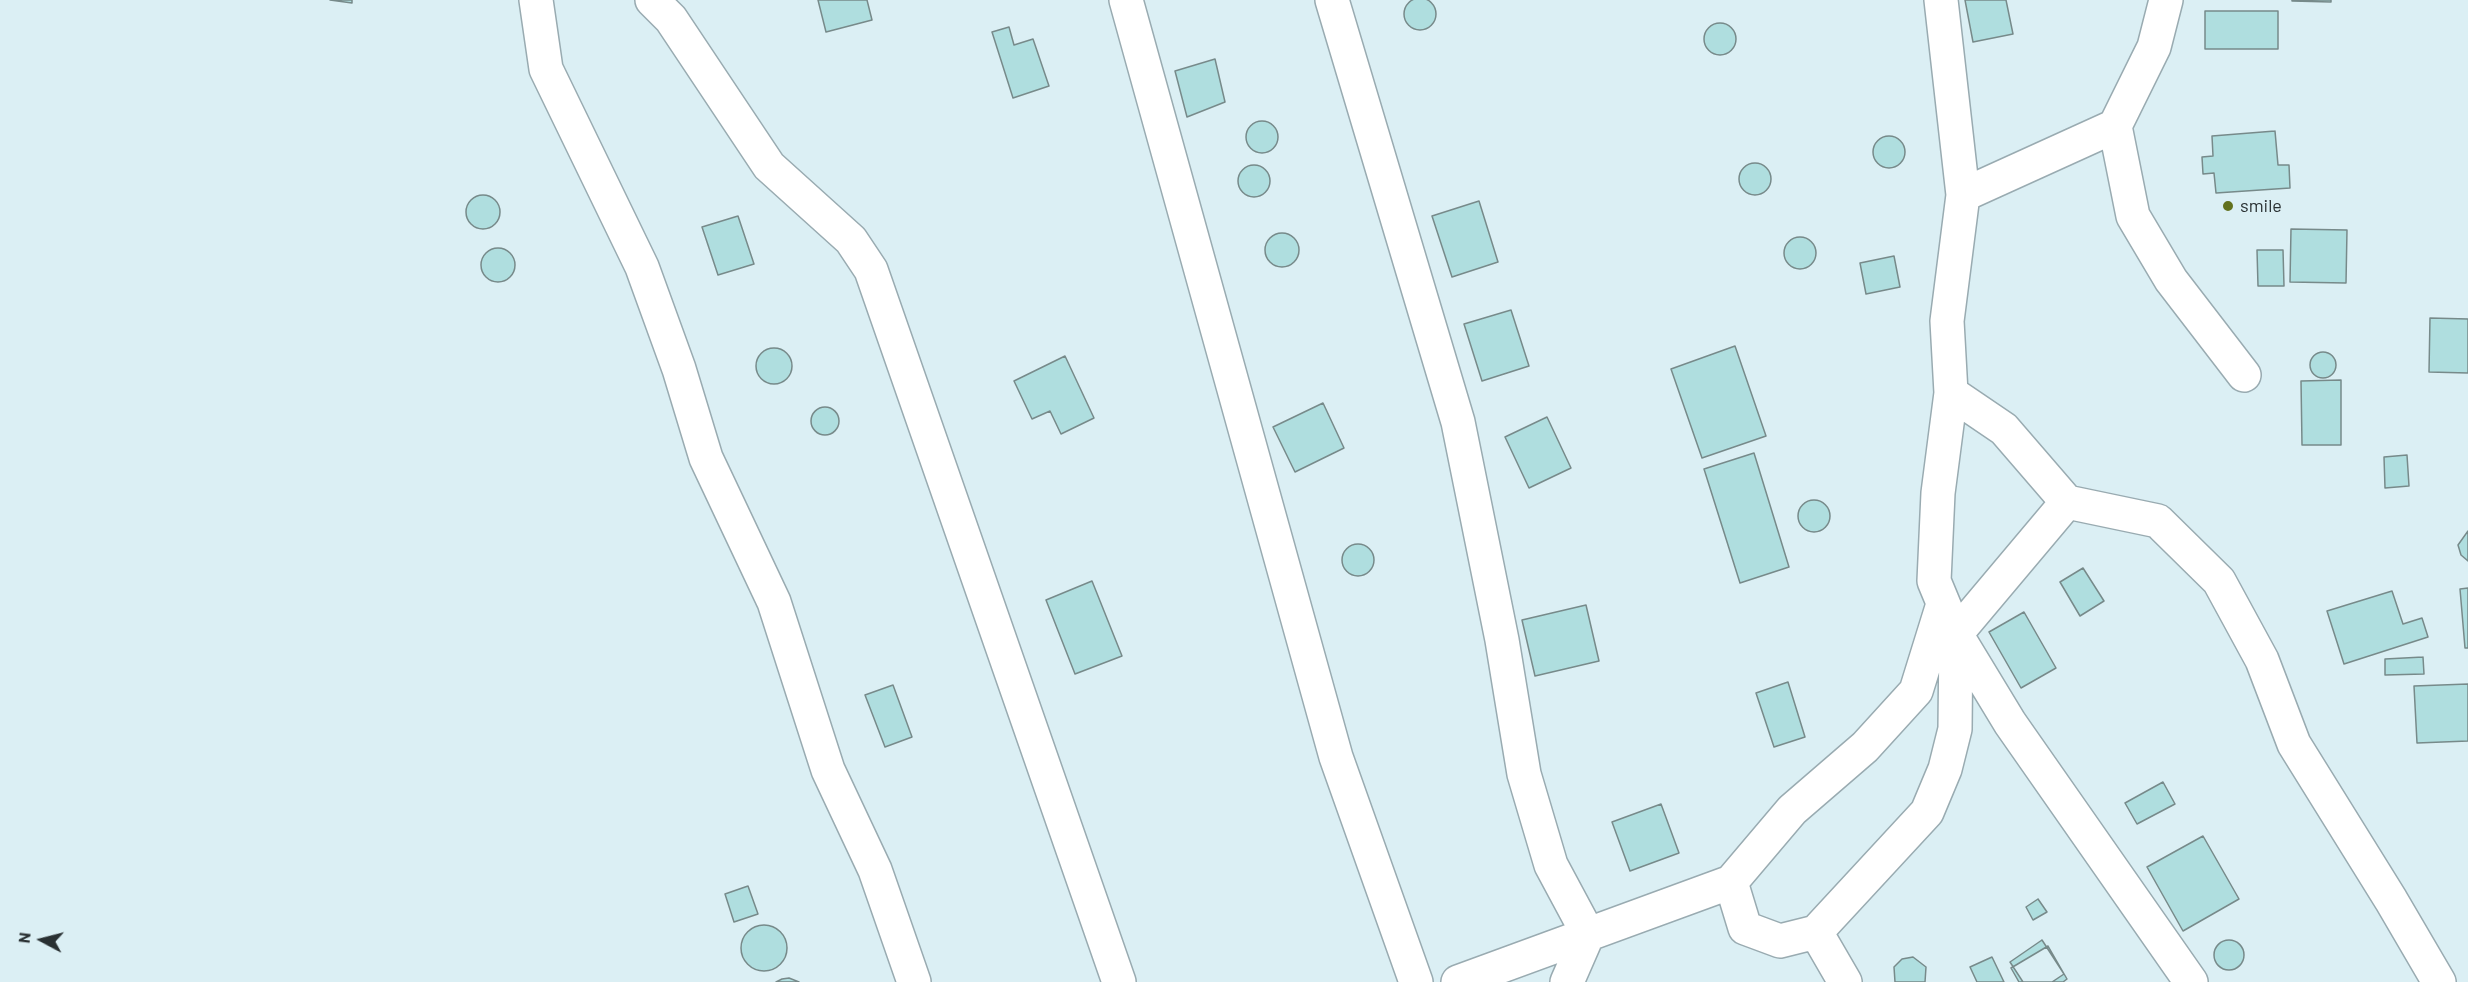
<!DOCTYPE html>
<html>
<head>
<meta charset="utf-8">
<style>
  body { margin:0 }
  #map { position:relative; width:2468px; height:982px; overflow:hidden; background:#dbeff4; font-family:Barlow,sans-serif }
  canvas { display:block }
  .north { position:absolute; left:12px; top:910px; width:60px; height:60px; -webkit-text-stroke:4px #dbeff4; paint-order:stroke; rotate:277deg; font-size:16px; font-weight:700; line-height:24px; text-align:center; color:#293032 }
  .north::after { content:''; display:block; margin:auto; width:21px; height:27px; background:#293032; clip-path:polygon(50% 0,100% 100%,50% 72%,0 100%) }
</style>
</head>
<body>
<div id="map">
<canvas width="2468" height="982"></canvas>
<div class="north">N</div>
</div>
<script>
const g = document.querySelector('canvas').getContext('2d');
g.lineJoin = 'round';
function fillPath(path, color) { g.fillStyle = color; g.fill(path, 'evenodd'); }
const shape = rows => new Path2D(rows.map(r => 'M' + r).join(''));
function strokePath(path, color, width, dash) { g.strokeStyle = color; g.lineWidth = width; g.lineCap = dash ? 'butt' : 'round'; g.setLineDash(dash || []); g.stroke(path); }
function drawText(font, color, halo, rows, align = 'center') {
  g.font = font + ' Barlow,sans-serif'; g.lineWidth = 4.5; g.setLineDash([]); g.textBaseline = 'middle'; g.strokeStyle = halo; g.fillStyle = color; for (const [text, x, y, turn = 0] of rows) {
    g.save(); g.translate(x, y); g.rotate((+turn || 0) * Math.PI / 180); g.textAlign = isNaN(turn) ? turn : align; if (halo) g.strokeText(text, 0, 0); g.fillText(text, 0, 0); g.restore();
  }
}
const building = shape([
  '1404 14a16 16 0 1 1 32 0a16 16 0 1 1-32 0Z',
  [330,0,352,0,352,3,330,0],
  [818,0,867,0,872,20,826,32,818,0],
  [1965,0,2006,0,2013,34,1973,42,1965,0],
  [2292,0,2331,0,2331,2,2292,1,2292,0],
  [2205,11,2278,11,2278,49,2205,49,2205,11],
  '1704 39a16 16 0 1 1 32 0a16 16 0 1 1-32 0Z',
  [1009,27,1014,45,1033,39,1049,86,1013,98,992,32,1009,27],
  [1215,59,1225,102,1187,117,1175,71,1215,59],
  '1246 137a16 16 0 1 1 32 0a16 16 0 1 1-32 0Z',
  [2275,131,2278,165,2289,165,2290,188,2216,193,2214,173,2203,174,2202,157,2213,156,2212,136,2275,131],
  '1873 152a16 16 0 1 1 32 0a16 16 0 1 1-32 0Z',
  '1739 179a16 16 0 1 1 32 0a16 16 0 1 1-32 0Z',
  '1238 181a16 16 0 1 1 32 0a16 16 0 1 1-32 0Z',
  '466 212a17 17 0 1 1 34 0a17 17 0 1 1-34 0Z',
  [1479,201,1498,262,1452,277,1432,216,1479,201],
  [738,216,754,264,718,275,702,227,738,216],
  [2291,229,2347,230,2346,283,2290,282,2291,229],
  '1265 250a17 17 0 1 1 34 0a17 17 0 1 1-34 0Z',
  '1784 253a16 16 0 1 1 32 0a16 16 0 1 1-32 0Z',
  '481 265a17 17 0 1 1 34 0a17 17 0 1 1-34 0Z',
  [2257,250,2283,250,2284,286,2258,286,2257,250],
  [1894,256,1900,287,1866,294,1860,263,1894,256],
  [1511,310,1529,366,1482,381,1464,324,1511,310],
  [2430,318,2468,319,2468,373,2429,372,2430,318],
  [1735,346,1766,436,1702,458,1671,369,1735,346],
  '756 366a18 18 0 1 1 36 0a18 18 0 1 1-36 0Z',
  '2310 365a13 13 0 1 1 26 0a13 13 0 1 1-26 0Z',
  [1065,356,1094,418,1061,434,1050,411,1032,419,1014,381,1065,356],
  [2341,380,2341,445,2302,445,2301,381,2341,380],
  [1323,403,1344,448,1295,472,1273,427,1323,403],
  '811 421a14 14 0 1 1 28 0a14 14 0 1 1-28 0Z',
  [1547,417,1571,468,1529,488,1505,437,1547,417],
  [1754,453,1789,567,1740,583,1704,469,1754,453],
  [2407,455,2409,486,2385,488,2384,457,2407,455],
  '1798 516a16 16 0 1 1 32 0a16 16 0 1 1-32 0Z',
  [2468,531,2468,561,2461,555,2458,545,2468,531],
  '1342 560a16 16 0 1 1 32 0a16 16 0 1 1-32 0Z',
  [2083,568,2104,601,2080,616,2060,582,2083,568],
  [1092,581,1122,656,1075,674,1046,600,1092,581],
  [2468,588,2468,648,2465,648,2460,589,2468,588],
  [2392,591,2403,624,2422,618,2428,637,2344,664,2327,611,2392,591],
  [1586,605,1599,661,1535,676,1522,620,1586,605],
  [2024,612,2056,668,2021,688,1989,632,2024,612],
  [2423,657,2424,674,2385,675,2385,659,2423,657],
  [1788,682,1805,737,1774,747,1756,693,1788,682],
  [2468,684,2468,741,2417,743,2414,686,2468,684],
  [893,685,912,737,885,747,865,695,893,685],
  [2163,782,2175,804,2137,824,2125,803,2163,782],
  [1661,804,1679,853,1630,871,1612,822,1661,804],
  [2203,836,2239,899,2183,931,2147,867,2203,836],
  [748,886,758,914,734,922,725,894,748,886],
  [2038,899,2047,912,2033,920,2026,907,2038,899],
  '741 948a23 23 0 1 1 46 0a23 23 0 1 1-46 0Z',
  '2214 955a15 15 0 1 1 30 0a15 15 0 1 1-30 0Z',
  [2042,940,2064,974,2052,982,2023,982,2010,962,2042,940],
  [2048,946,2067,979,2063,982,2019,982,2011,968,2048,946],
  [1913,957,1926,967,1925,982,1895,982,1894,967,1902,959,1913,957],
  [1992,957,2004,982,1977,982,1970,967,1992,957],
  [782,979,789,978,799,982,776,982,782,979]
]);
fillPath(building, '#afdedf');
strokePath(building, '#778a8a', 1.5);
const street = shape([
  [536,0,546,69,642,267,679,369,706,458,774,602,828,770,875,870,914,982],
  [652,0,671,19,769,166,851,240,871,270,1119,982],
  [1126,0,1336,757,1416,982],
  [1332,0,1458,422,1502,640,1524,774,1551,865,1588,934],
  [1941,0,1963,195],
  [2166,0,2154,47,2115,126,1963,195,1947,321,1951,393,1938,493,1934,581,1956,634,2010,723,2191,982],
  [2115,126,2133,216,2171,280,2244,375],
  [1951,393,2004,429,2067,502,2158,521,2219,581,2262,660,2294,744,2391,900,2439,982],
  [1731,882,1745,928,1780,941,1816,932],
  [1458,982,1731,882,1792,810,1865,747,1916,691,1943,604],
  [1567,982,1588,934],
  [1845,982,1816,932,1927,812,1945,769,1955,729,1956,634,2067,502]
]);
strokePath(street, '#99abb1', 36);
strokePath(street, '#fff', 33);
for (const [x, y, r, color] of [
  [2228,206,6,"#62711d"]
]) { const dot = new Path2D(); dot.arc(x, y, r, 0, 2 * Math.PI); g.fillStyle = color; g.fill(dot); strokePath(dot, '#dbeff4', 2); }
drawText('18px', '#293032', '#dbeff4', [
  ["smile",2240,206]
], 'left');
</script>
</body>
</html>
